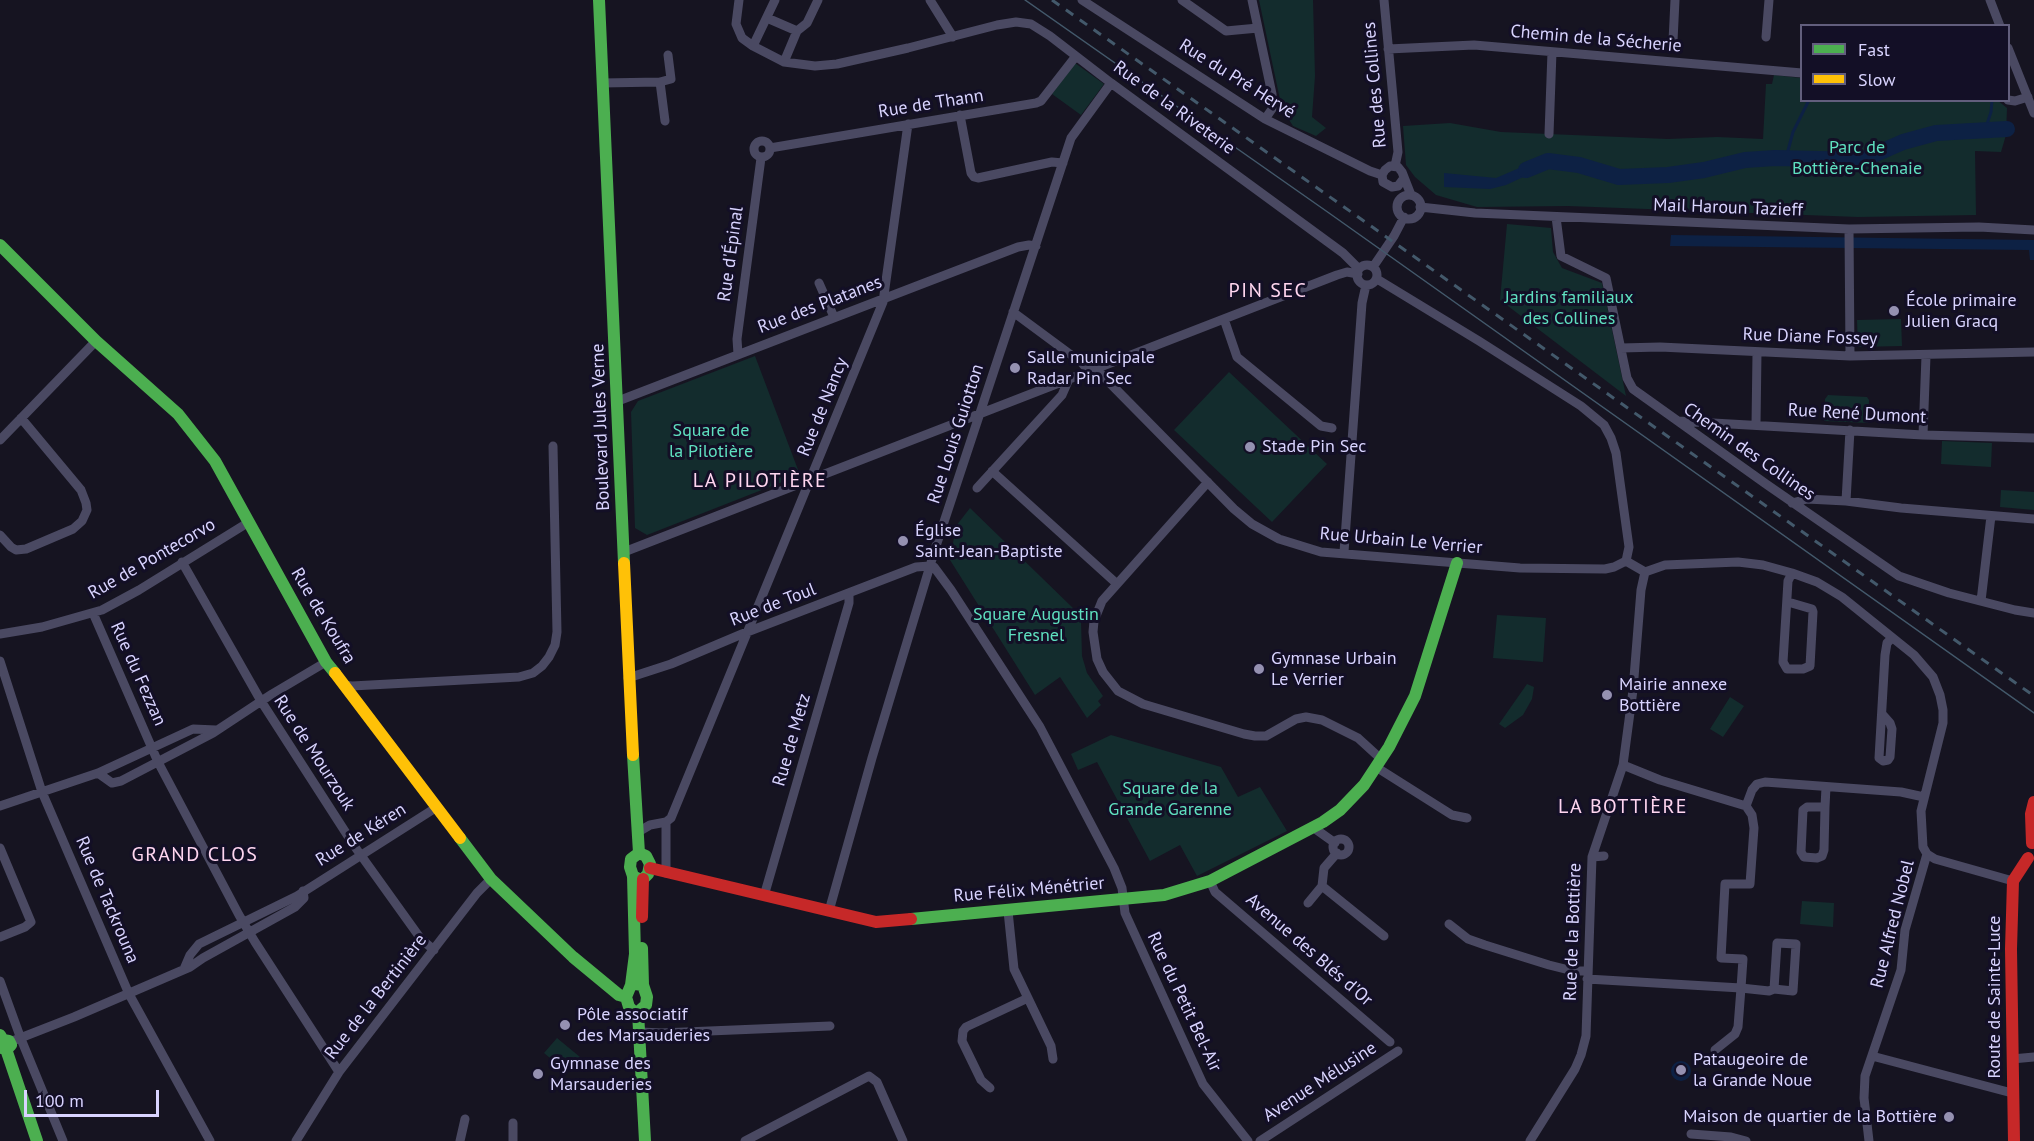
<!DOCTYPE html>
<html>
<head>
<meta charset="utf-8">
<style>
  body { margin:0 }
  #map { position:relative; width:2034px; height:1141px; overflow:hidden; background:#161421; font-family:"PT Sans",sans-serif }
  canvas { display:block }
  .legend { position:absolute; left:1800px; top:24px; width:210px; height:78px; box-sizing:border-box; background:#130f26; border:2px solid #625e7d; margin:0; padding:8px 10px; list-style:none; font-size:18px; color:#d9d4ff }
  .legend li { display:flex; align-items:center; gap:12px; height:30px }
  .legend b { width:30px; border:2px solid #625e7d }
  .scale { position:absolute; left:24px; top:1090px; width:135px; height:27px; box-sizing:border-box; border:3px solid #d9d4ff; border-top:0; padding-left:8px; font-size:18px; line-height:21px; white-space:nowrap; color:#d9d4ff; -webkit-text-stroke:4px #130f26; paint-order:stroke }
</style>
</head>
<body>
<div id="map">
<canvas width="2034" height="1141"></canvas>
<ul class="legend">
<li><b style="height:8px;background:#4caf50"></b>Fast</li>
<li><b style="height:8px;background:#ffc107"></b>Slow</li>
</ul>
<div class="scale">100 m</div>
</div>
<script>
const g = document.querySelector('canvas').getContext('2d');
g.lineJoin = 'round';
function fillPath(path, color) { g.fillStyle = color; g.fill(path, 'evenodd'); }
const shape = rows => new Path2D(rows.map(r => 'M' + r).join(''));
function strokePath(path, color, width, dash) { g.strokeStyle = color; g.lineWidth = width; g.lineCap = dash ? 'butt' : 'round'; g.setLineDash(dash || []); g.stroke(path); }
function drawText(font, color, halo, rows, align = 'center') {
  g.font = font + ' "PT Sans",sans-serif'; g.lineWidth = 6; g.setLineDash([]); g.textBaseline = 'middle'; g.strokeStyle = halo; g.fillStyle = color; for (const [text, x, y, turn = 0] of rows) {
    g.save(); g.translate(x, y); g.rotate((+turn || 0) * Math.PI / 180); g.textAlign = isNaN(turn) ? turn : align; if (halo) g.strokeText(text, 0, 0); g.fillText(text, 0, 0); g.restore();
  }
}
fillPath(shape([
  [1259,0,1313,0,1315,76,1312,117,1326,128,1316,136,1293,126,1282,109],
  [1075,63,1104,84,1081,115,1052,94],
  [1774,75,1801,78,1802,100,1997,100,2007,108,2006,135,2001,152,1975,151,1976,215,1858,217,1568,206,1477,207,1436,195,1415,177,1406,165,1403,126,1450,123,1501,132,1668,139,1717,137,1763,139,1766,84,1772,84],
  [1507,224,1551,228,1553,252,1562,268,1602,283,1626,396,1500,300],
  [1901,319,1902,346,1858,347,1857,320],
  [755,356,800,475,647,535,635,528,631,412,638,401],
  [1229,372,1327,464,1272,522,1174,430],
  [1828,395,1867,397,1869,400,1868,423,1824,421,1825,399],
  [1942,441,1992,443,1991,467,1941,464],
  [2001,490,2034,492,2034,510,2000,507],
  [970,508,1075,610,1073,613,1081,621,1082,656,1087,673,1103,696,1098,701,1101,705,1087,718,1060,677,1035,695,950,560,956,526],
  [1497,615,1546,618,1543,662,1493,658],
  [1527,684,1534,687,1532,699,1523,715,1505,728,1499,724],
  [1730,697,1744,706,1723,737,1710,729],
  [1111,735,1221,767,1238,797,1260,787,1287,831,1197,876,1180,845,1150,861,1097,762,1078,770,1071,754],
  [1802,901,1834,903,1833,927,1800,924],
  [557,1038,580,1057,567,1072,544,1053]
]), '#132c2d');
fillPath(shape([
  [1545,157,1545,167,1506,185,1490,189,1444,187,1444,173,1496,178],
  [1671,235,2034,240,2034,260,2030,260,2029,250,1670,246],
  '1671 1071a10 10 0 1 1 20 0a10 10 0 1 1-20 0Z'
]), '#0d2144');
strokePath(shape([
  [1985,130,1991,112,1992,100],
  [1786,158,1793,132,1809,100]
]), '#0d2144', 3);
strokePath(shape([
  [1526,170,1548,161,1579,165,1619,177,1668,175,1704,170,1745,160,1775,158,1862,160,1903,142,1936,133,2007,129]
]), '#0d2144', 16);
strokePath(shape([
  [739,0,736,24,742,38,753,46,784,62,815,66,837,64,908,48,997,25,1016,22,1031,24,1050,36,1111,83,1343,253,1359,269],
  [930,0,953,37],
  [1082,0,1265,119,1370,171,1382,175],
  [1182,0,1226,31,1258,28],
  [1252,0,1272,94,1272,109,1265,119],
  [1384,0,1398,152,1395,166],
  [1990,0,2000,26],
  [767,18,797,31],
  [1766,37,1769,0],
  [1673,41,1675,0],
  [753,46,775,0],
  [2008,48,2034,113],
  [1388,49,1474,45,1802,73],
  [784,62,797,31,807,23,818,0],
  [660,82,665,121],
  [602,83,660,82,671,79,668,55],
  [2008,100,2015,101,2028,97],
  [960,115,971,173,974,177,978,178,1052,162,1063,163],
  [1549,134,1552,52],
  '754 149a8 8 0 1 1 16 0a8 8 0 1 1-16 0Z',
  [770,148,1036,103,1041,101,1076,56],
  [1404,178,1398,186,1392,187,1383,182,1382,175,1385,170,1390,166,1398,167,1402,172,1411,195],
  '1397 207a12 12 0 1 1 24 0a12 12 0 1 1-24 0Z',
  [1420,207,1475,213,1849,229,1979,227,2034,230],
  [1556,217,1561,256,1606,278,1627,378,1633,389,1766,484,1899,576,1949,593,2015,610,2034,613],
  [1849,229,1850,356],
  '1357 275a10 10 0 1 1 20 0a10 10 0 1 1-20 0Z',
  [1373,267,1394,236,1404,217],
  [1377,279,1479,341,1581,406,1604,425,1611,438,1616,453,1629,547,1626,561],
  [819,283,834,317],
  [1013,312,1082,363,1089,371],
  [1224,319,1237,357,1321,426,1332,428],
  [1621,348,1660,347,1850,356,2034,352],
  [738,354,737,339,761,158],
  [1096,369,1234,509,1252,524,1279,539,1321,552,1520,568,1605,569,1614,567,1626,561],
  [618,401,1018,247,1029,245,1036,246],
  [1678,421,1923,435,2034,438],
  [1756,425,1757,353],
  [1923,435,1926,356],
  [0,440,96,341],
  [992,471,1116,583],
  [1208,482,1102,601,1094,621,1093,632,1097,659,1103,672,1118,691,1143,704,1244,734,1255,736,1266,736,1296,719,1306,717,1322,720,1358,738,1381,759],
  [977,488,1062,395,1069,379],
  [1846,501,1850,430],
  [1792,503,1807,499,1846,501,1901,508,2034,519],
  [0,535,11,547,16,550,26,549,73,529,82,521,87,510,86,503,81,490,21,418],
  [624,552,1337,275,1347,272,1358,274],
  [1344,552,1362,303,1366,285],
  [1626,561,1645,572],
  [182,562,261,701,355,847,421,939,434,950],
  [930,566,934,567,951,590,1040,727,1114,868,1122,888,1125,913,1203,1084,1248,1141],
  [1645,572,1665,565,1738,562,1763,565,1792,573,1817,582,1842,597,1914,655,1933,677,1940,695,1943,710,1943,723,1921,811,1923,847,1927,854,1935,859,2013,881],
  [1981,601,1991,516],
  [1788,602,1812,609,1813,612,1810,666,1803,669,1787,669,1783,662,1788,581,1792,573],
  [93,613,158,762,239,915,255,942,339,1072],
  [0,634,42,627,102,610,139,590,249,522],
  [0,661,42,792,129,994,210,1141],
  [628,678,671,664,742,634,916,567,930,566],
  [343,685,352,686,519,677,533,673,542,666,549,657,555,645,557,632,553,446],
  [1882,714,1890,723,1892,729,1890,757,1888,760,1883,761,1879,758,1885,655,1887,643,1892,638],
  [1623,765,1660,780,1746,806,1752,790,1757,784,1765,782,1901,792,1924,797],
  [1376,767,1452,815,1467,818],
  [98,773,112,783,121,781,213,733,272,694,326,662],
  [0,806,98,773,193,729,216,730],
  [1825,807,1807,807,1803,810,1801,852,1804,857,1817,858,1822,856,1824,850,1825,807,1826,787],
  [1314,828,1335,843],
  [638,832,650,825,666,822,671,818,883,302,908,124],
  '1333 847a8 8 0 1 1 16 0a8 8 0 1 1-16 0Z',
  [0,848,31,922,25,927,0,937],
  [1337,853,1324,868,1322,886,1384,936],
  [1592,857,1604,856],
  [666,873,666,822],
  [1210,881,1215,892,1390,1042],
  [764,896,849,603,849,593],
  [1308,903,1322,886],
  [829,911,872,758,936,546,1071,138,1111,83],
  [1008,911,1014,969,1051,1046,1053,1059],
  [1449,924,1468,939,1485,945,1549,965,1573,971,1587,971],
  [184,969,190,955,199,944,297,896,437,807],
  [1587,979,1741,988,1743,959,1721,958,1725,884,1750,884,1754,828,1752,815,1746,806],
  [0,981,21,1039,63,1141],
  [641,1032,661,1033,830,1026],
  [10,1042,74,1017,190,967,203,958,295,907,304,898,303,891],
  [1715,1050,1735,1034,1738,1027,1741,988,1769,991,1774,989,1793,991,1796,944,1777,943,1774,989],
  [1872,1056,2012,1093],
  [2012,1059,2034,1057],
  [990,1088,981,1080,962,1041,963,1031,966,1027,1028,998],
  [1691,1134,1731,1137,1746,1141],
  [296,1141,339,1072,477,893,491,879],
  [460,1141,465,1119],
  [513,1141,513,1123],
  [745,1141,869,1076,877,1082,903,1141],
  [1260,1141,1398,1051],
  [1530,1141,1575,1069,1581,1055,1586,1036,1592,857,1623,765,1633,690,1641,590,1645,572],
  [1869,1141,1864,1098,1865,1076,1901,970,1905,930,1927,854]
]), '#4a4962', 9);
strokePath(shape([
  [599,0,624,563],
  [0,245,96,341,178,414,215,461,326,662,335,673],
  [633,755,639,853],
  [460,838,491,879,573,957,619,995,626,997],
  [639,853,631,859,630,867,633,876,641,880],
  [639,853,646,856,650,864,648,874,643,879],
  [633,876,635,954,631,985,626,997,629,1007,633,1011,638,1012],
  [911,919,1164,895,1210,881,1323,822,1340,810,1364,785,1389,747,1415,696,1457,563],
  [642,948,643,985],
  [635,984,643,985,647,997,646,1005,638,1012],
  [638,1012,645,1141],
  [0,1035,3,1040,0,1044,2,1048,8,1048,11,1045,9,1041,3,1040],
  [6,1049,37,1141]
]), '#4caf50', 12);
strokePath(shape([
  [624,563,633,755],
  [335,673,460,838]
]), '#ffc107', 12);
strokePath(shape([
  [2032,843,2031,814,2034,802],
  [650,868,876,922,911,919],
  [642,917,643,879],
  [2014,1141,2011,949,2013,881,2028,858]
]), '#c62828', 12);
strokePath(shape([
  [1025,0,1329,213,2034,713]
]), '#43596b', 1.5);
strokePath(shape([
  [1052,0,2034,696]
]), '#43596b', 3, [9, 8]);
for (const [x, y, r, color] of [
  [1894,311,6,"#9591b1"],
  [1015,368,6,"#9591b1"],
  [1250,447,6,"#9591b1"],
  [903,541,6,"#9591b1"],
  [1259,669,6,"#9591b1"],
  [1607,695,6,"#9591b1"],
  [565,1025,6,"#9591b1"],
  [1681,1070,6,"#9591b1"],
  [538,1074,6,"#9591b1"],
  [1949,1117,6,"#9591b1"]
]) { const dot = new Path2D(); dot.arc(x, y, r, 0, 2 * Math.PI); g.fillStyle = color; g.fill(dot); strokePath(dot, '#130f26', 2); }
drawText('18px', '#d9d4ff', '#130f26', [
  ["Chemin de la Sécherie",1596,39,5],
  ["Rue du Pré Hervé",1237,79,32],
  ["Rue des Collines",1375,85,-95],
  ["Rue de Thann",931,104,-9],
  ["Rue de la Riveterie",1174,108,36],
  ["Mail Haroun Tazieff",1728,208,2],
  ["Rue d'Épinal",731,254,-82],
  ["Rue des Platanes",820,305,-21],
  ["Rue Diane Fossey",1810,337,2],
  ["Rue de Nancy",823,407,-68],
  ["Rue René Dumont",1857,414,3],
  ["Boulevard Jules Verne",601,427,-92],
  ["Rue Louis Guiotton",956,434,-72],
  ["Chemin des Collines",1749,452,35],
  ["Rue Urbain Le Verrier",1401,541,5],
  ["Rue de Pontecorvo",152,559,-30],
  ["Rue de Toul",773,605,-21],
  ["Rue de Koufra",323,616,59],
  ["Rue du Fezzan",138,674,66],
  ["Rue de Metz",792,740,-74],
  ["Rue de Mourzouk",314,753,57],
  ["Rue de Kéren",361,835,-32],
  ["Rue Félix Ménétrier",1029,890,-5],
  ["Rue de Tackrouna",107,900,67],
  ["Rue Alfred Nobel",1893,924,-76],
  ["Rue de la Bottière",1573,932,-88],
  ["Avenue des Blés d'Or",1309,950,41],
  ["Rue de la Bertinière",376,997,-52],
  ["Route de Sainte-Luce",1995,997,-90],
  ["Rue du Petit Bel-Air",1184,1002,65],
  ["Avenue Mélusine",1320,1082,-33]
]);
drawText('18px', '#5fe0c0', '#130f26', [
  ["Parc de",1857,148],
  ["Bottière-Chenaie",1857,169],
  ["Jardins familiaux",1569,298],
  ["des Collines",1569,319],
  ["Square de",711,431],
  ["la Pilotière",711,452],
  ["Square Augustin",1036,615],
  ["Fresnel",1036,636],
  ["Square de la",1170,789],
  ["Grande Garenne",1170,810]
]);
drawText('18px', '#d9d4ff', '#130f26', [
  ["École primaire",1906,301],
  ["Julien Gracq",1906,322],
  ["Salle municipale",1027,358],
  ["Radar Pin Sec",1027,379],
  ["Stade Pin Sec",1262,447],
  ["Église",915,531],
  ["Saint-Jean-Baptiste",915,552],
  ["Gymnase Urbain",1271,659],
  ["Le Verrier",1271,680],
  ["Mairie annexe",1619,685],
  ["Bottière",1619,706],
  ["Pôle associatif",577,1015],
  ["des Marsauderies",577,1036],
  ["Pataugeoire de",1693,1060],
  ["la Grande Noue",1693,1081],
  ["Gymnase des",550,1064],
  ["Marsauderies",550,1085],
  ["Maison de quartier de la Bottière",1937,1117,"right"]
], 'left');
g.letterSpacing = '1.5px';
drawText('20px', '#ffd6f0', '#130f26', [
  ["PIN SEC",1268,291],
  ["LA PILOTIÈRE",760,481],
  ["LA BOTTIÈRE",1623,807],
  ["GRAND CLOS",195,855]
]);
g.letterSpacing = '0px';
</script>
</body>
</html>
